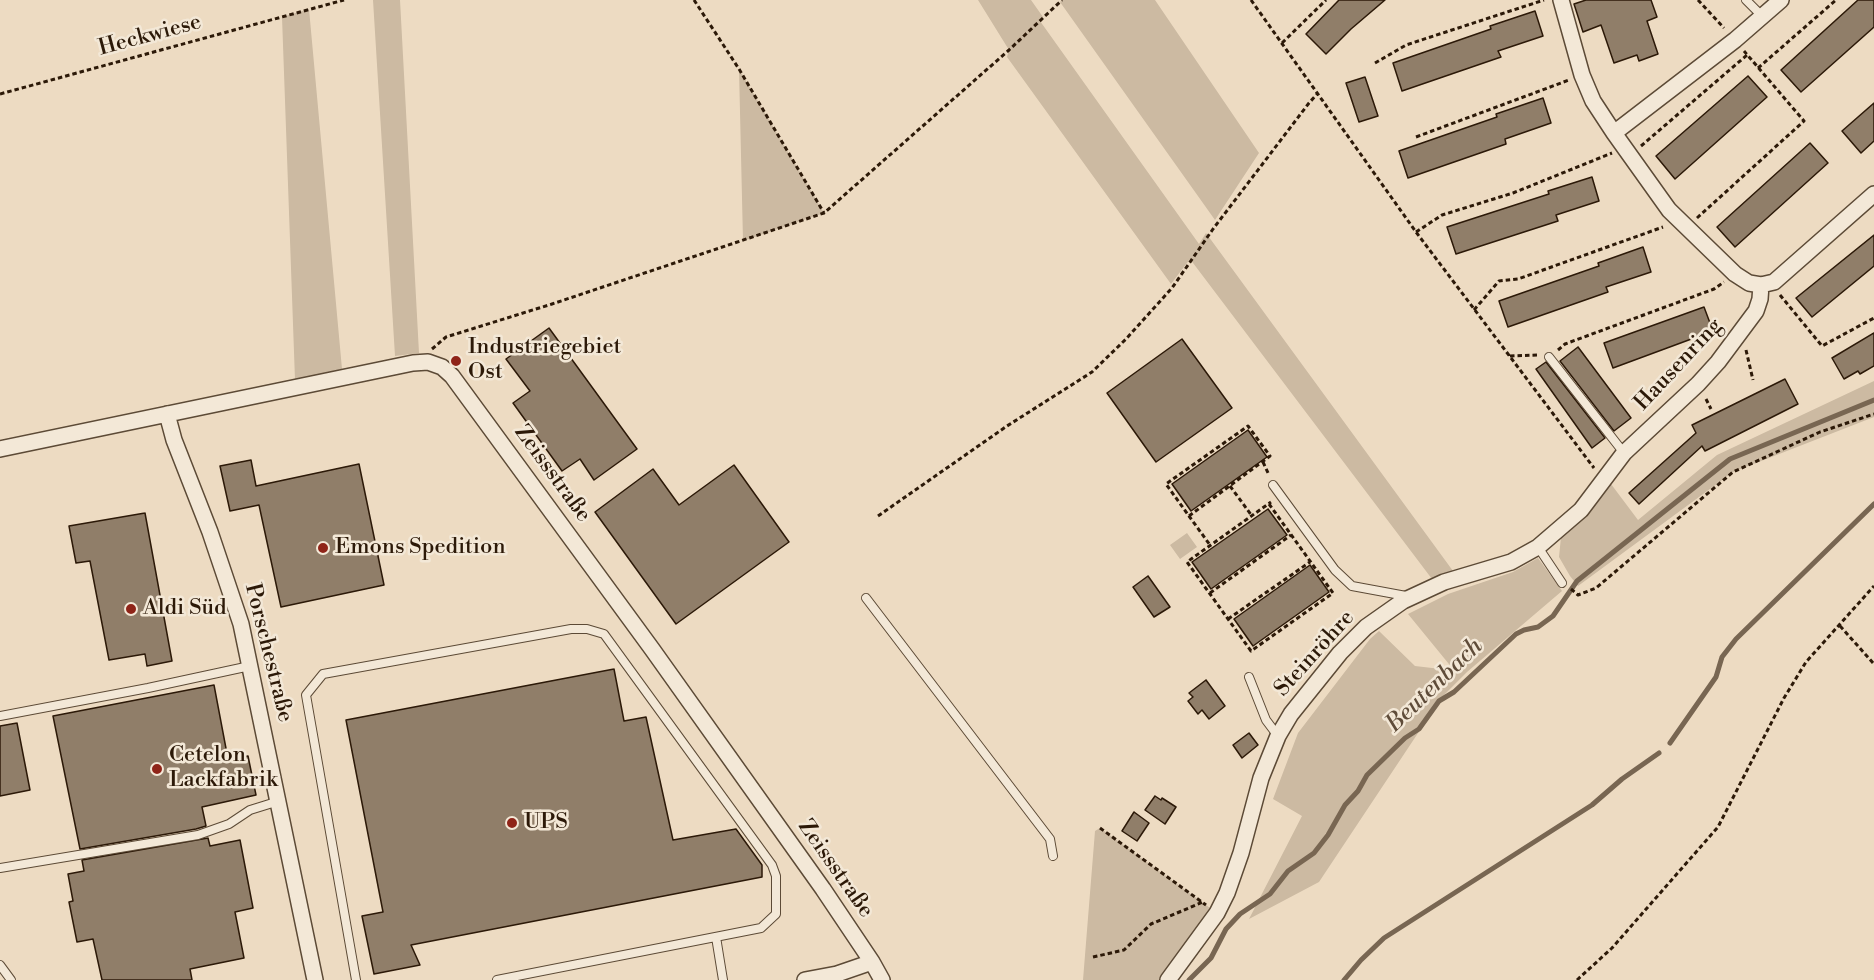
<!DOCTYPE html>
<html>
<head>
<meta charset="utf-8">
<style>
  body { margin:0 }
  canvas { display:block; background:#eddbc2 }
</style>
</head>
<body>
<canvas width="1874" height="980"></canvas>
<script>
const g = document.querySelector('canvas').getContext('2d');
g.lineJoin = 'round';
function fillPath(path, color) { g.fillStyle = color; g.fill(path, 'evenodd'); }
const shape = rows => new Path2D(rows.map(r => 'M' + r).join(''));
function strokePath(path, color, width, dash) { g.strokeStyle = color; g.lineWidth = width; g.lineCap = dash ? 'butt' : 'round'; g.setLineDash(dash || []); g.stroke(path); }
function drawText(font, color, halo, rows, align = 'center') {
  g.font = font + ' "Libre Bodoni",serif'; g.lineWidth = 5; g.setLineDash([]); g.textBaseline = 'middle'; g.strokeStyle = halo; g.fillStyle = color; for (const [text, x, y, turn = 0] of rows) {
    g.save(); g.translate(x, y); g.rotate((+turn || 0) * Math.PI / 180); g.textAlign = isNaN(turn) ? turn : align; if (halo) g.strokeText(text, 0, 0); g.fillText(text, 0, 0); g.restore();
  }
}
fillPath(shape([
  [373,0,400,0,419,353,395,356],
  [978,0,1031,0,1043,17,1040,21,1199,244,1206,233,1453,571,1432,579,1190,259,1171,284,1007,57,1009,50],
  [1062,0,1155,0,1259,153,1215,220,1060,2],
  [309,9,342,369,295,380,282,17],
  [739,69,824,213,743,241],
  [1874,381,1874,417,1733,472,1578,586,1570,576,1559,557,1561,537,1611,484,1638,520,1717,455],
  [1187,533,1197,547,1180,559,1170,545],
  [1538,558,1562,591,1467,672,1442,697,1319,882,1249,919,1302,816,1273,799,1298,733,1370,639,1379,631,1415,666,1458,671,1453,669,1408,614,1448,594,1513,572],
  [1100,828,1217,913,1163,980,1083,980,1095,831]
]), '#ccbaa2');
strokePath(shape([
  [1670,743,1716,677,1722,657,1736,639,1874,504],
  [1189,980,1211,958,1226,929,1240,914,1270,894,1288,871,1314,853,1328,835,1345,805,1358,791,1367,775,1405,738,1419,729,1439,701,1454,692,1516,634,1524,630,1538,627,1553,616,1577,581,1730,459,1874,400],
  [1344,980,1361,960,1384,938,1592,805,1622,779,1659,753]
]), '#786652', 5);
const building = shape([
  [1339,0,1385,0,1351,29,1326,54,1306,34,1339,0],
  [1586,0,1651,0,1657,17,1647,21,1658,54,1639,61,1637,55,1614,63,1601,25,1583,32,1574,4,1586,0],
  [1858,0,1874,0,1874,27,1801,92,1781,70,1858,0],
  [1535,11,1543,36,1498,51,1501,57,1402,91,1393,63,1491,29,1490,26,1535,11],
  [1748,76,1767,97,1675,179,1656,156,1748,76],
  [1365,77,1378,116,1359,122,1346,83,1365,77],
  [1543,98,1551,123,1505,139,1506,144,1408,178,1399,151,1497,117,1496,114,1543,98],
  [1874,103,1874,141,1861,153,1842,131,1874,103],
  [1810,143,1828,163,1735,247,1717,227,1810,143],
  [1592,177,1599,201,1556,215,1558,221,1456,254,1447,227,1549,194,1548,191,1592,177],
  [1874,235,1874,266,1812,317,1796,298,1874,235],
  [1643,247,1651,272,1606,287,1608,292,1508,327,1499,301,1599,266,1598,263,1643,247],
  [1704,307,1713,331,1613,368,1604,343,1704,307],
  [549,328,637,449,594,480,580,459,562,471,513,403,530,391,506,359,549,328],
  [1874,333,1874,366,1860,374,1858,371,1844,379,1832,358,1874,333],
  [1182,339,1232,408,1156,462,1107,393,1182,339],
  [1578,347,1631,418,1614,431,1560,361,1578,347],
  [1546,362,1605,438,1592,448,1536,369,1546,362],
  [1785,379,1798,404,1705,451,1702,446,1639,504,1629,493,1696,433,1692,425,1785,379],
  [1248,430,1267,457,1191,511,1172,484,1248,430],
  [251,460,256,486,359,464,384,585,281,607,259,505,230,511,220,466,251,460],
  [734,465,789,542,676,624,595,512,653,469,679,505,734,465],
  [1268,509,1287,535,1211,589,1192,562,1268,509],
  [145,513,172,661,147,666,145,654,109,660,90,561,76,563,69,526,145,513],
  [1310,565,1329,592,1253,646,1234,619,1310,565],
  [1148,576,1170,607,1154,617,1133,587,1148,576],
  [614,669,624,721,646,717,673,840,736,829,762,865,762,877,411,945,420,965,374,974,362,916,383,912,346,720,614,669],
  [1206,680,1225,706,1209,719,1202,710,1198,714,1188,701,1193,697,1189,693,1206,680],
  [214,685,228,759,248,756,256,795,202,807,206,826,196,829,80,849,53,716,214,685],
  [17,723,30,790,0,796,0,726,17,723],
  [1249,733,1258,745,1242,758,1233,745,1249,733],
  [1155,796,1161,800,1162,798,1176,807,1165,824,1145,810,1155,796],
  [1134,812,1149,823,1137,841,1122,831,1134,812],
  [208,838,210,846,240,840,253,908,235,912,244,958,190,969,192,980,102,980,93,939,77,942,69,902,73,901,68,874,84,871,82,860,208,838]
]);
fillPath(building, '#907e69');
strokePath(building, '#2c1908', 1.5);
const service = shape([
  [1746,0,1762,16],
  [1549,357,1624,453],
  [1273,485,1335,570,1352,586,1406,596],
  [1538,547,1562,583],
  [866,598,1050,839,1053,856],
  [1249,677,1266,720,1278,736],
  [0,716,148,688,250,666],
  [0,868,198,835,229,824,250,810,279,801],
  [716,937,723,980],
  [0,965,11,980],
  [356,980,306,695,323,674,571,629,587,629,604,634,772,865,776,876,776,914,761,928,497,980]
]);
const minor = shape([
  [1561,0,1582,75,1593,101,1614,133,1669,210,1735,274,1749,283,1761,285,1774,282,1874,194],
  [1614,133,1735,40,1781,0],
  [167,414,174,440,210,532,241,624,315,980],
  [0,449,413,363,428,362,442,367,452,376,652,649,823,889,872,962,882,980],
  [805,980,837,974,872,962],
  [1168,980,1217,913,1227,893,1241,853,1261,778,1278,736,1291,714,1340,653,1366,627,1403,601,1444,582,1511,562,1538,547,1581,510,1624,453,1698,384,1718,362,1756,311,1760,299,1761,285]
]);
strokePath(service, '#5c4a36', 10);
strokePath(minor, '#5c4a36', 18);
strokePath(shape([
  [694,0,739,69,824,213],
  [1251,0,1416,232,1594,468],
  [1698,0,1724,28],
  [1282,43,1326,0],
  [1375,63,1406,45,1544,0],
  [1758,68,1836,0],
  [0,94,344,0],
  [1416,137,1569,80],
  [1641,146,1747,55],
  [1697,218,1804,121,1744,51],
  [1416,232,1442,215,1513,193,1612,153],
  [1780,295,1822,346,1874,318],
  [1474,310,1499,281,1518,279,1663,227],
  [432,349,446,337,552,304,824,213,1009,50,1062,0],
  [1558,350,1565,344,1714,289,1724,282],
  [1746,350,1753,380],
  [1510,356,1537,355],
  [1706,399,1711,409],
  [1263,462,1269,475],
  [1230,486,1252,516],
  [1269,504,1333,593,1251,651,1187,562,1271,502],
  [878,516,1007,426,1092,372,1126,339,1172,288,1213,229,1309,103,1318,93],
  [1189,516,1270,456,1248,426,1166,484,1189,516,1210,545],
  [1571,589,1578,595,1596,588,1733,472,1820,432,1874,414],
  [1210,593,1291,535],
  [1228,619,1310,562],
  [1840,626,1874,664],
  [1100,828,1206,905],
  [1093,957,1124,950,1151,924,1203,902],
  [1577,980,1612,948,1718,827,1784,698,1806,662,1874,586]
]), '#2c1908', 3, [4.5, 3]);
strokePath(service, '#f3e8d7', 8);
strokePath(minor, '#f3e8d7', 15);
for (const [x, y, r, color] of [
  [456,361,6,"#8f2418"],
  [323,548,6,"#8f2418"],
  [131,609,6,"#8f2418"],
  [157,769,6,"#8f2418"],
  [512,823,6,"#8f2418"]
]) { const dot = new Path2D(); dot.arc(x, y, r, 0, 2 * Math.PI); g.fillStyle = color; g.fill(dot); strokePath(dot, '#f3e8d7', 2); }
drawText('22px', '#2c1908', '#f3e8d7', [
  ["Heckwiese",150,36,-15],
  ["Hausenring",1679,365,-47],
  ["Zeissstraße",552,474,54],
  ["Porschestraße",268,653,76],
  ["Steinröhre",1315,654,-48],
  ["Zeissstraße",835,869,55]
]);
drawText('22px', '#2c1908', '#f3e8d7', [
  ["Industriegebiet",468,348],
  ["Ost",468,373],
  ["Emons Spedition",335,548],
  ["Aldi Süd",143,609],
  ["Cetelon",169,756],
  ["Lackfabrik",169,781],
  ["UPS",524,823]
], 'left');
drawText('italic 24px', '#5f4c39', '#f3e8d7', [
  ["Beutenbach",1435,686,-44]
]);
</script>
</body>
</html>
